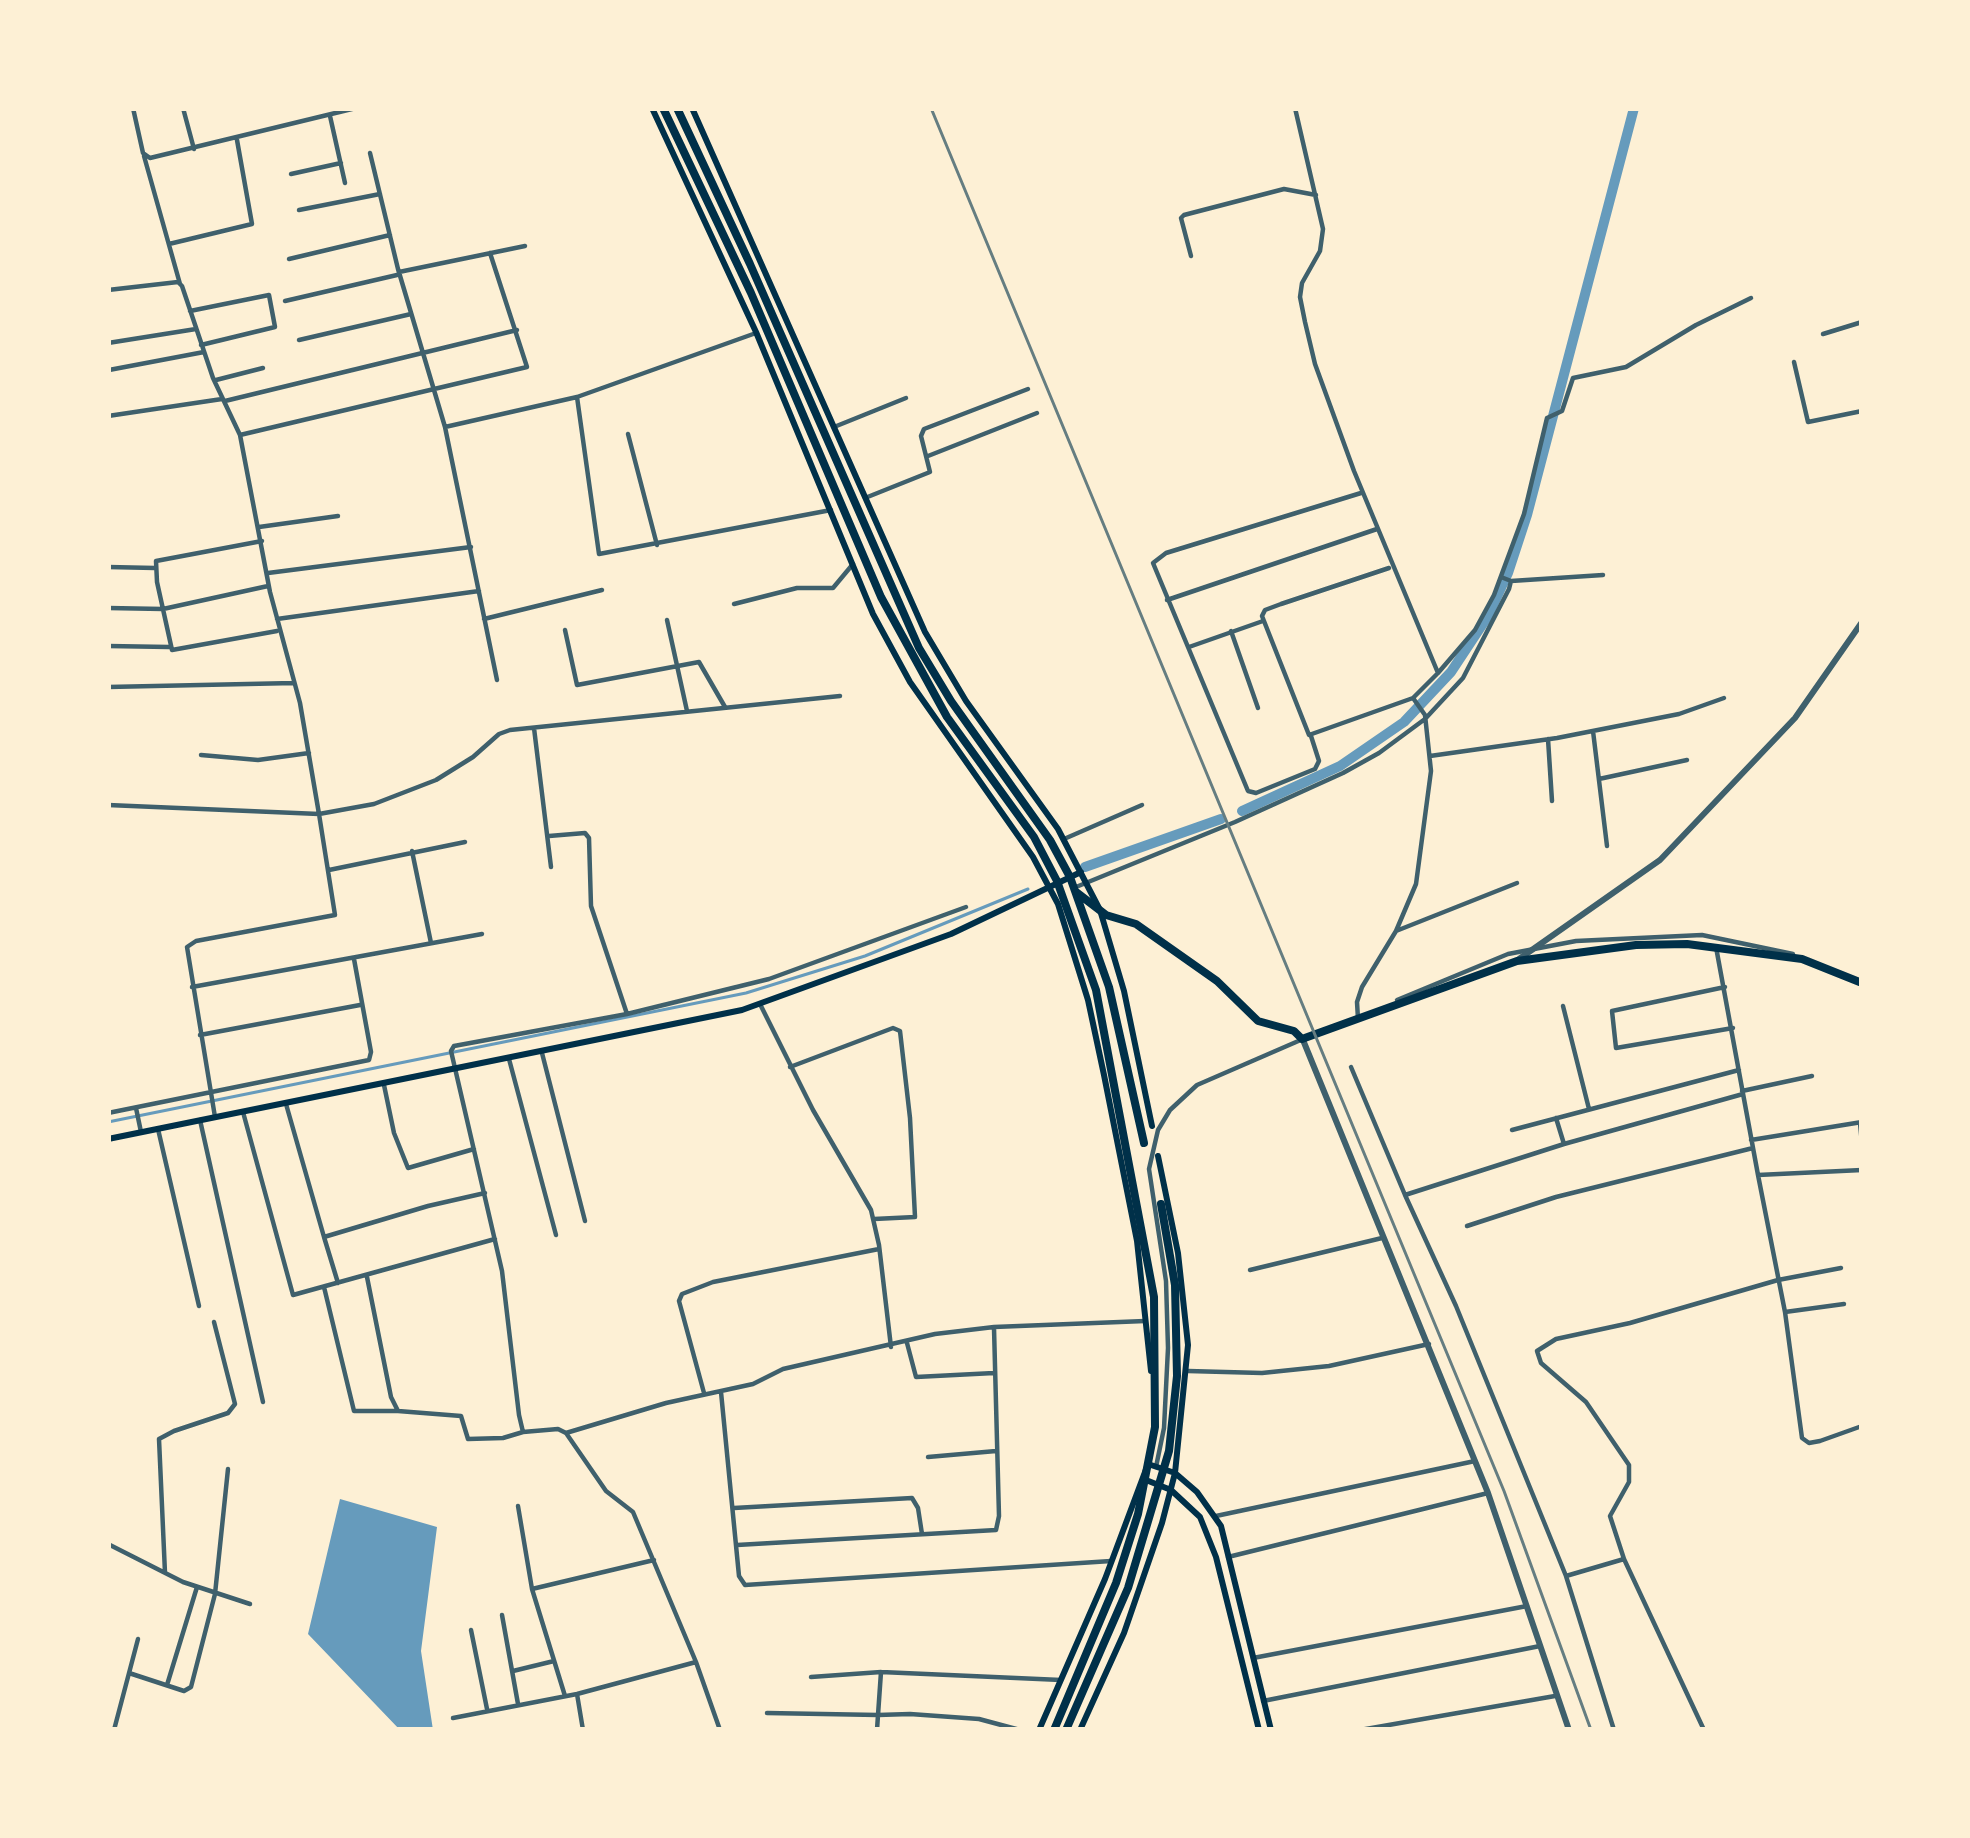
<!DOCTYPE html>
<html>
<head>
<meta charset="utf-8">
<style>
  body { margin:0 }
  #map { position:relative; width:1970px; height:1838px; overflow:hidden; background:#fdf0d5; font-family:"Titillium Web",sans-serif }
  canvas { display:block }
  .frame { position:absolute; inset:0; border:111px solid #fdf0d5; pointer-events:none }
</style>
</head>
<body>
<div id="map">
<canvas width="1970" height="1838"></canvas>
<div class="frame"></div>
</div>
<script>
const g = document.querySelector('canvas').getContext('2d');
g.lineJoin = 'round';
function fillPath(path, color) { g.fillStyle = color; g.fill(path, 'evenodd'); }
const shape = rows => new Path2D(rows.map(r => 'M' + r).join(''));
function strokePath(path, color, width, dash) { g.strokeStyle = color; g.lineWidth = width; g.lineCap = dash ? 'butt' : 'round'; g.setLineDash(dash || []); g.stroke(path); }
fillPath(shape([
  [340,1499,437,1527,421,1651,433,1730,400,1730,308,1634]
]), '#669bbc');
strokePath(shape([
  [108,1122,746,993,865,956,1028,889]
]), '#669bbc', 3);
strokePath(shape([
  [1242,811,1340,766,1404,722,1451,672,1488,616,1508,573,1527,515,1634,108],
  [1085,867,1221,819]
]), '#669bbc', 10);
strokePath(shape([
  [133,108,143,153,150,158,356,108],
  [183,108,194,149],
  [1295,108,1323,229,1320,251,1302,283,1300,297,1305,322,1315,364,1354,471,1438,673,1413,698,1425,715,1431,771,1416,884,1396,931,1362,987,1357,1002,1358,1019],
  [330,116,345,183],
  [370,153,398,269,445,427,577,397,756,333],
  [144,156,180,284],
  [291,174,341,163],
  [299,210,380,194],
  [169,244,252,224,237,140],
  [1191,256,1181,218,1184,215,1284,189,1316,195],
  [289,259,390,235],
  [399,272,525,246],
  [108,290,178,282,182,286,213,378,240,435,270,592,300,703,319,814,108,805],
  [285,301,397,275],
  [190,311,269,295,275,327,201,345],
  [1823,334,1862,322],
  [299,340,411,314],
  [108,343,196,329],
  [1794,362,1808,422,1862,411],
  [109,370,204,352],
  [216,380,263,368],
  [577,397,599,554,831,510],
  [225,401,517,330],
  [108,416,222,399],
  [445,427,497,680],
  [834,427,906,398],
  [628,434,657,545],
  [240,435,527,367,490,253],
  [928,456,1037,413],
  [865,498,930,472,921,436,924,429,1028,389],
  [259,527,338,516],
  [262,541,156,561,157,582,172,650,277,631],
  [108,567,155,568],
  [1389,568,1281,604,1265,610,1262,616,1309,735,1413,698],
  [268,573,471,547],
  [1511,581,1603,575],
  [1167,600,1377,529],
  [734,604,797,588,833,588,853,564],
  [108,608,163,609,268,586],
  [277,619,479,591],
  [484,619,602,590],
  [667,620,687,711],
  [565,630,577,685,699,662,725,707],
  [1231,631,1258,708],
  [108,646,169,647],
  [1189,647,1263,621],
  [1438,673,1475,630,1494,595,1524,514,1547,418,1562,411,1573,378,1626,367,1696,325,1751,298],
  [108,687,294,683],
  [534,728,551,867],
  [1593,731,1607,846],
  [1311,736,1319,761,1315,769,1256,793,1248,791,1153,563,1166,553,1361,493],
  [1548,739,1552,801],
  [201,755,258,760,309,753],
  [1430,756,1557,738,1679,714,1724,698],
  [1599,779,1687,760],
  [549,836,585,833,589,838,591,906,627,1014,454,1046,451,1051,502,1271,519,1415,523,1432,558,1429,566,1433,606,1491,633,1512,696,1662,720,1730],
  [1064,839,1142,805],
  [412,851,431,943],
  [329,870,465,842],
  [1076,887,1235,822,1343,773,1379,753,1425,719,1463,678,1509,589,1511,581,1501,577],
  [1396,931,1517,883],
  [1716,947,1758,1175,1862,1170],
  [192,987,482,934],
  [1725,987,1612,1011,1616,1048,1733,1028],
  [1397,1000,1508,954,1576,941,1702,935,1793,954],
  [760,1004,813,1110,871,1210,879,1245,891,1347],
  [1563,1006,1589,1109],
  [627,1014,769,979,966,907],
  [200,1035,360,1005],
  [542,1053,585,1221],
  [509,1059,556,1235],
  [790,1067,893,1028,900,1031,910,1118,915,1217,874,1219],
  [1351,1067,1405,1195],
  [384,1085,394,1133,408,1168,474,1149],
  [1742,1091,1812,1076],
  [286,1104,324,1237],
  [136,1108,141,1132],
  [243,1112,293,1295,495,1239],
  [108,1113,369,1060,371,1052,354,959],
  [215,1117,187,947,196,941,335,915,319,814,374,804,436,780,473,757,499,734,510,730,840,696],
  [1556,1118,1564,1144,1405,1195,1456,1306,1566,1576,1624,1559,1704,1730],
  [200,1120,263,1402],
  [1860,1123,1862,1144],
  [158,1129,199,1306],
  [1512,1130,1739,1070],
  [1751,1140,1862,1122],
  [1564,1144,1743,1094],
  [1758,1175,1785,1312,1802,1438,1809,1443,1820,1441,1862,1426],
  [1467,1226,1556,1197,1753,1148],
  [1250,1270,1382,1238],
  [367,1277,391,1397,398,1411,461,1416,468,1439,503,1438,523,1432],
  [338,1283,324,1237,428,1206,485,1193],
  [324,1287,354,1411,398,1411],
  [1785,1312,1844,1304],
  [907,1343,916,1377,994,1373],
  [1188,1371,1262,1373,1329,1366,1429,1344],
  [721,1392,739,1576,745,1585,1111,1561],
  [704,1393,679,1301,682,1294,713,1282,879,1249],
  [566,1433,666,1403,753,1384,783,1369,935,1334,994,1327,1145,1321],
  [928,1457,996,1451],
  [1156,1467,1164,1428,1168,1348,1166,1281,1149,1169,1158,1130,1170,1110,1197,1085,1303,1039],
  [518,1506,532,1589],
  [734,1508,912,1498,918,1508,922,1534],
  [1216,1516,1475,1461],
  [108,1544,183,1582,250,1604],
  [737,1545,996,1530,999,1516,994,1328],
  [1228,1557,1488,1493],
  [1624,1559,1610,1516,1629,1482,1629,1465,1586,1402,1541,1363,1537,1351,1556,1339,1630,1323,1778,1280,1841,1268],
  [165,1573,159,1439,174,1431,228,1413,235,1404,214,1322],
  [1566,1576,1614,1730],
  [502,1615,518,1704],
  [471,1630,487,1709],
  [1253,1658,1527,1606],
  [513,1671,554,1661],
  [129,1673,184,1691,191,1687,215,1594,228,1469],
  [811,1677,881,1672],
  [167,1685,197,1587],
  [577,1694,583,1730],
  [565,1696,532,1589,654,1560],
  [1263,1701,1540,1646],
  [767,1713,878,1715,881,1672,1061,1680],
  [453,1718,577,1694,696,1662],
  [114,1730,138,1639],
  [877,1730,878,1715,910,1714,979,1719,1020,1730],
  [1360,1730,1555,1696]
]), '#3f606c', 4.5);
strokePath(shape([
  [1519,959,1660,860,1795,718,1862,622],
  [1303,1040,1488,1493,1569,1730]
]), '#3f606c', 6);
strokePath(shape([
  [652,108,756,332,873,614,910,682,1033,857,1058,904,1088,1000,1104,1075,1137,1241,1151,1371],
  [692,108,925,632,966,701,1058,829,1100,910,1124,991,1152,1126],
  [108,1139,742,1010,951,934,1081,872],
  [1146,1480,1171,1490,1200,1517,1216,1557,1259,1730],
  [1039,1730,1105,1579,1148,1464,1175,1473,1197,1492,1221,1526,1271,1730],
  [1080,1730,1124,1633,1162,1523,1175,1473,1188,1345,1178,1253,1158,1156]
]), '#003049', 6);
strokePath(shape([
  [663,108,751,293,881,597,947,717,1034,837,1057,881,1096,990,1154,1297,1155,1427,1138,1514,1116,1583,1054,1730],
  [677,108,750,264,919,648,951,701,1050,840,1070,877,1109,987,1144,1143],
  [1076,892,1106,915,1136,924,1217,981,1258,1021,1294,1031,1302,1039,1517,961,1636,945,1687,944,1802,959,1862,983],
  [1066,1730,1128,1588,1169,1451,1177,1376,1175,1285,1161,1204]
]), '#003049', 8);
strokePath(shape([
  [931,108,1504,1491,1591,1730]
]), '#657d81', 3);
</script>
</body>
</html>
